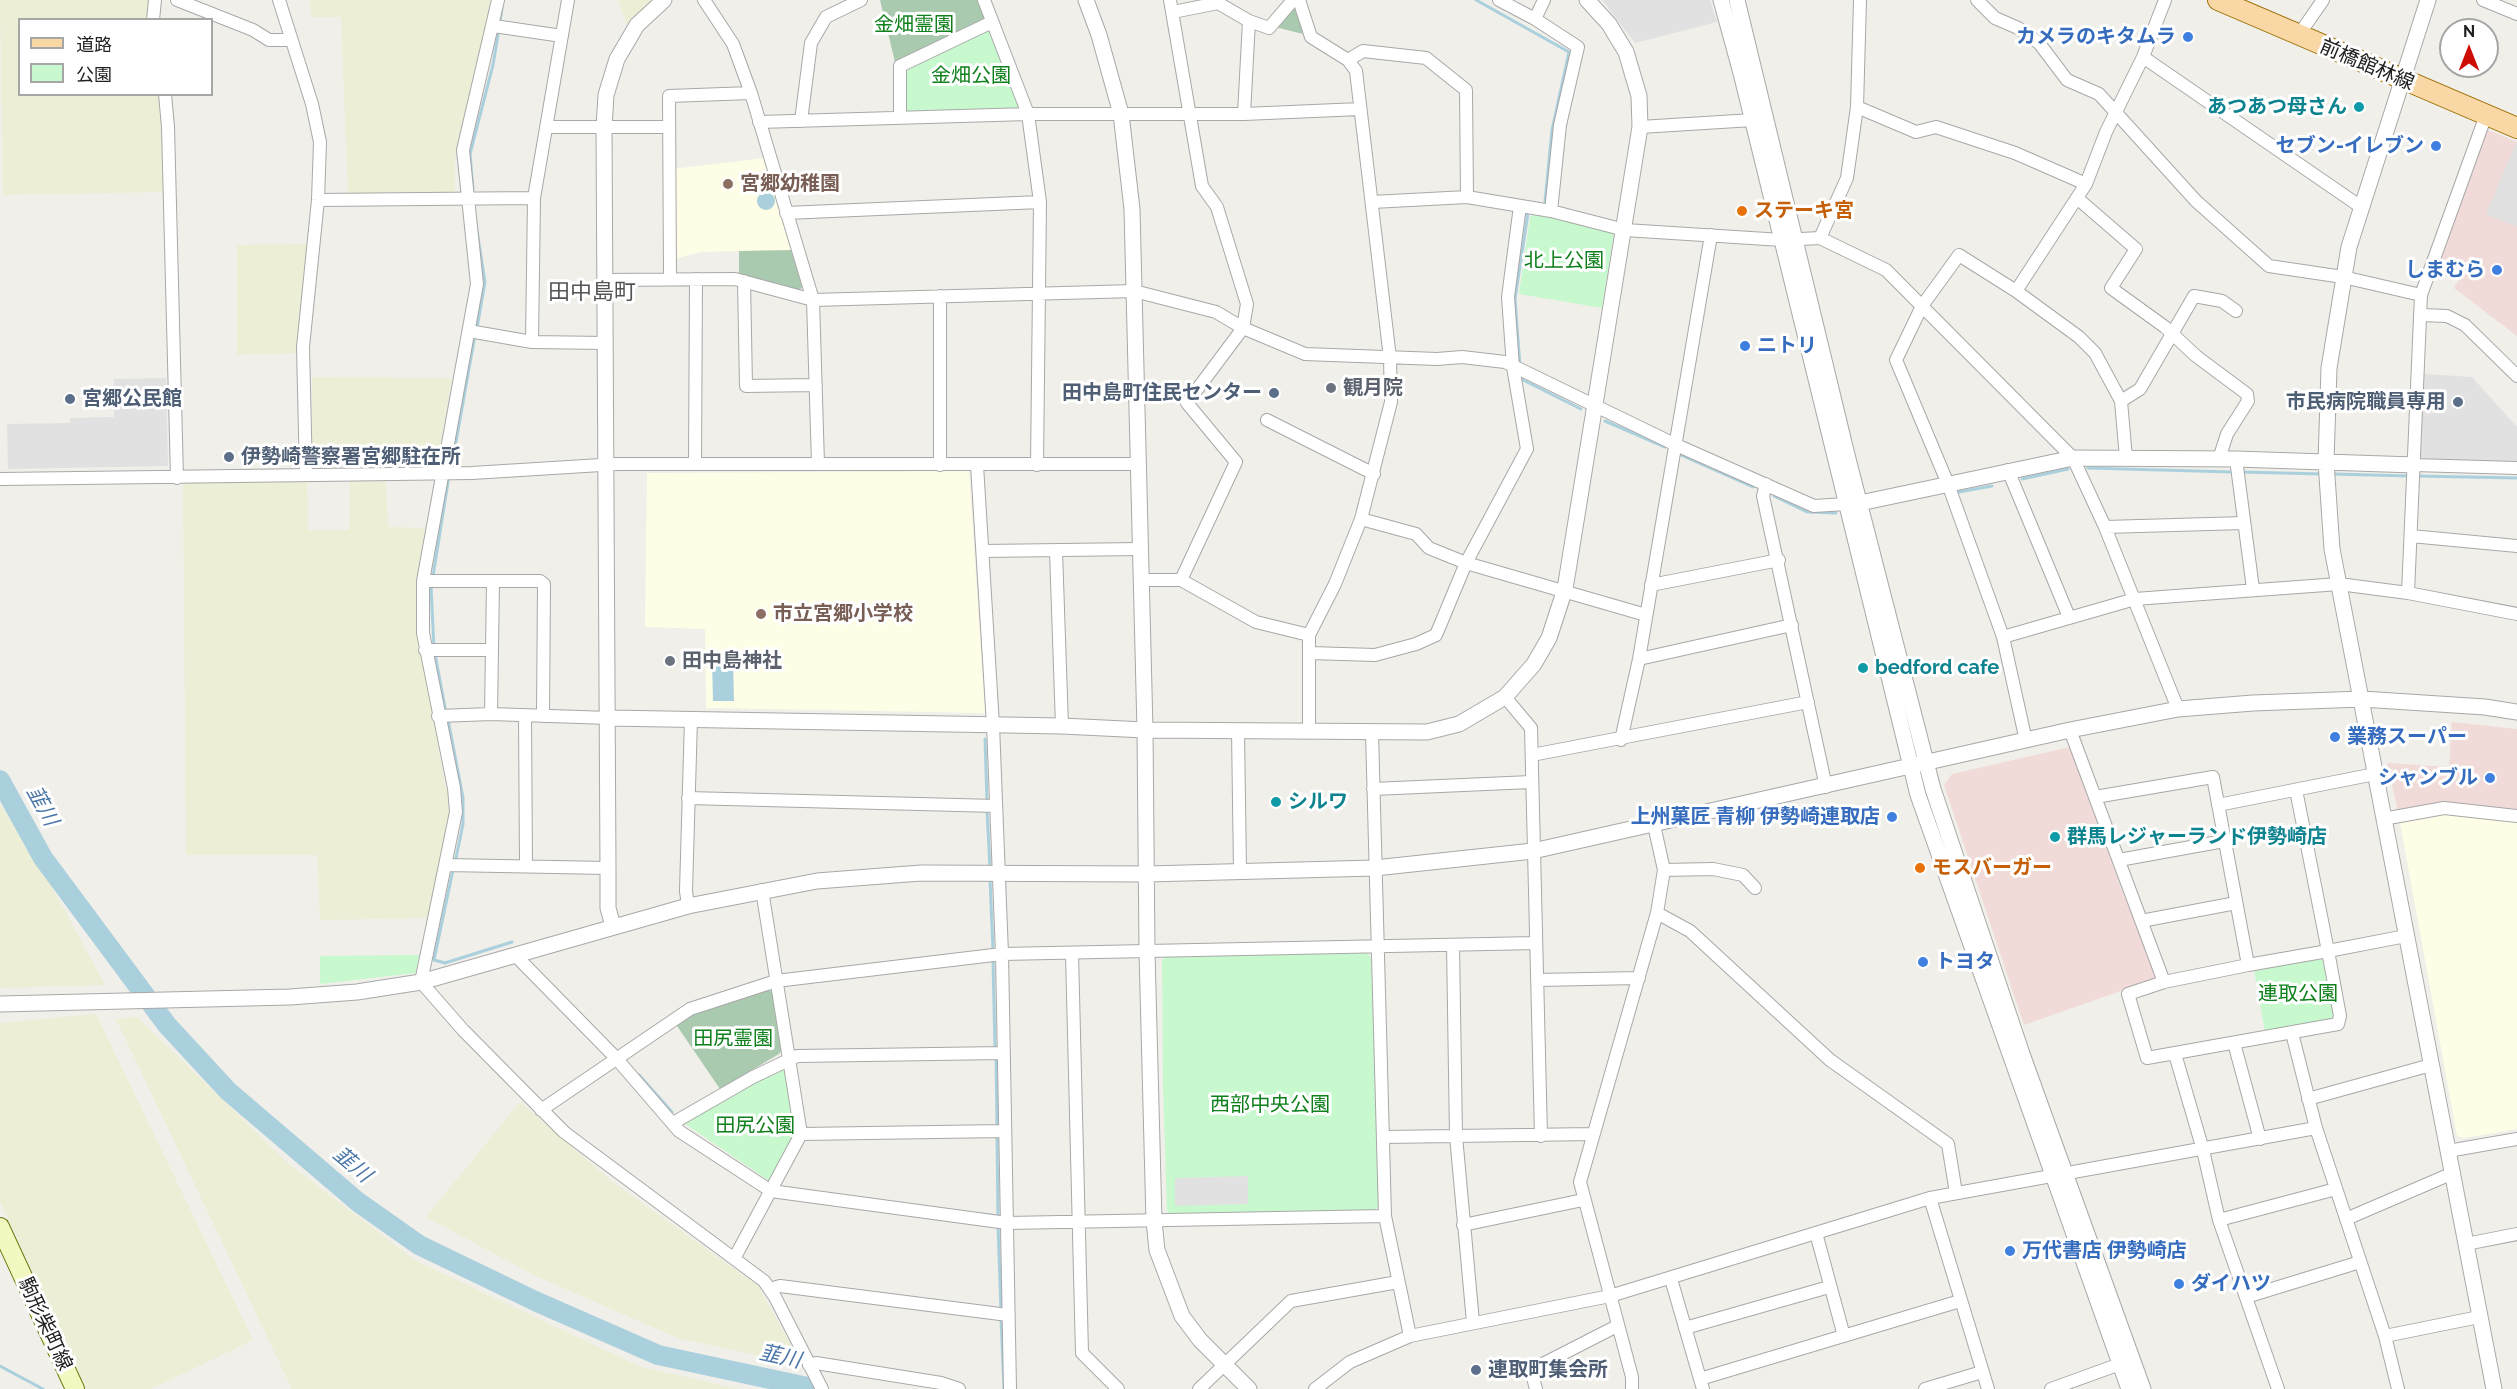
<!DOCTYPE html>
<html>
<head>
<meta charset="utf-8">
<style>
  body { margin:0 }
  #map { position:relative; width:2517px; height:1389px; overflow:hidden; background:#f1efe9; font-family:Raleway,"Noto Sans JP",sans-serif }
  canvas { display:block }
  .legend { position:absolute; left:18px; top:18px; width:195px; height:78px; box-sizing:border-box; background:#fff; border:2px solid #a6a6a6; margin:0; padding:8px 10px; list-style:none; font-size:18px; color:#212121 }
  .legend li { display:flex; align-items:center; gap:12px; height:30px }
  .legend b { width:30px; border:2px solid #a6a6a6 }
  .north { position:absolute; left:2439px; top:18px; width:60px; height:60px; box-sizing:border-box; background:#fff; border:2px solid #a6a6a6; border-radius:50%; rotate:0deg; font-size:16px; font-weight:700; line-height:24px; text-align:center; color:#212121 }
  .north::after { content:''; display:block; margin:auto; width:21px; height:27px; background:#cd0d05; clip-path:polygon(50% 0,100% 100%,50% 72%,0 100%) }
</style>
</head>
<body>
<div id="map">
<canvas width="2517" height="1389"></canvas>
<ul class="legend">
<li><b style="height:8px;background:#fad8a5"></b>道路</li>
<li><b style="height:16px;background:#c8f9ce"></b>公園</li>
</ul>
<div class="north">N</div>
</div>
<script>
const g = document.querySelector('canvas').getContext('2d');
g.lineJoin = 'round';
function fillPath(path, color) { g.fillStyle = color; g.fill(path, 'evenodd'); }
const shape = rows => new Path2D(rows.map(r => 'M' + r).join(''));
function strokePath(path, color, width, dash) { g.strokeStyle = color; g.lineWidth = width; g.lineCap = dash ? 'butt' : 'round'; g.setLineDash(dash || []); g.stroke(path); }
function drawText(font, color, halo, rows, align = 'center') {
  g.font = font + ' Raleway,"Noto Sans JP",sans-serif'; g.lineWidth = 6; g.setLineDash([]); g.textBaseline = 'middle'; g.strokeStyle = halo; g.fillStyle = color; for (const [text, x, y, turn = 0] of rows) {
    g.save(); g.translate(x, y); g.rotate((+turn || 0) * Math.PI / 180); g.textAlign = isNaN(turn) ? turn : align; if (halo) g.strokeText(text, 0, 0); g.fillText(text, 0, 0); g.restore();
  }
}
fillPath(shape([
  [2486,129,2517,142,2517,336,2454,288,2463,273,2441,260],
  [2452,722,2517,729,2517,810,2398,812,2387,763,2449,767],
  [2070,747,2122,891,2158,978,2024,1025,1944,785,1952,774]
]), '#f1dbd9');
fillPath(shape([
  [763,158,791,250,701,252,674,259,673,169],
  [969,471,985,713,706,708,705,629,645,627,647,473],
  [2445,814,2517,822,2517,1129,2464,1138,2457,1136,2400,823]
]), '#fdfee5');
fillPath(shape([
  [0,0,151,0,149,19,20,20,20,94,160,95,163,192,3,195],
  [310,0,491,0,485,41,455,157,455,194,348,194,341,17,311,17],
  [618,0,649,0,650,1,628,27],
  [307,244,298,353,237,355,237,245],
  [312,377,452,378,437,463,312,465],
  [350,481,386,481,388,527,425,528,417,578,418,629,444,781,451,804,428,918,320,920,317,855,186,855,183,483,307,482,308,530,349,530],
  [0,804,44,872,105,985,0,988],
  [96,1014,253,1340,151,1389,87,1389,0,1201,0,1023],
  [137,1017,290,1165,416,1261,641,1367,739,1389,292,1389,116,1019],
  [520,1102,610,1180,758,1286,795,1352,793,1363,678,1338,538,1277,426,1217]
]), '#ecefd5');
fillPath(shape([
  [880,0,980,0,985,15,983,20,895,62],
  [1295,5,1303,34,1275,27],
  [791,250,802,287,798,293,739,277,739,251],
  [768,990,773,992,782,1050,779,1054,720,1089,675,1023,691,1013]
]), '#aacab0');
fillPath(shape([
  [987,30,991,32,1019,105,1016,109,909,112,905,109,905,67],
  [1536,213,1614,233,1602,308,1519,294,1530,217],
  [1367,953,1371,957,1379,1206,1375,1210,1170,1214,1167,1211,1163,1086,1162,960,1165,956],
  [419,955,416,973,320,984,320,956],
  [2321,958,2325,960,2336,1015,2332,1020,2265,1032,2254,970],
  [780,1068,785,1072,795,1137,771,1182,685,1124,686,1120]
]), '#c8f9ce');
fillPath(shape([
  [1602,0,1710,0,1717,22,1635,43],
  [2516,143,2517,144,2517,227,2486,214],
  [2424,374,2472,377,2517,427,2517,462,2424,460,2419,455],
  [166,378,168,466,8,469,7,424,70,423,70,418,114,417,114,379],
  [1248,1176,1248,1204,1175,1206,1175,1178]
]), '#e1e1e1');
fillPath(shape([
  '757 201a9 9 0 1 1 18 0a9 9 0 1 1-18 0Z',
  [712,660,733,660,734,701,713,701]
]), '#abd0dd');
strokePath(shape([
  [1476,0,1569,52,1552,130,1545,202],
  [500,22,502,8],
  [473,189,470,154,493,65,498,35],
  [477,328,485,282,477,231],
  [1520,366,1515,299,1528,213],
  [1521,379,1581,409],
  [1605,421,1665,447],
  [1681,455,1753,487],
  [2088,468,2233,472],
  [451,470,475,335],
  [2240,472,2323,474],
  [2333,474,2410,476],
  [2417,476,2517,478],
  [2022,479,2068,469],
  [1959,492,1992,486],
  [1774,496,1807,512,1836,513],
  [433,576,449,476],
  [431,586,434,648],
  [435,654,446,713],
  [448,719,463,798,463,824,455,863],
  [985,739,987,803],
  [987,810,990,869],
  [453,870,434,960,445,963,512,942],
  [990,879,993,950],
  [993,960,995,1049],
  [996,1056,997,1127],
  [639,1075,672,1112],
  [997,1134,998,1216],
  [983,1214,997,1216],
  [998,1225,1001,1311],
  [1001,1318,1004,1389],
  [0,1366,43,1389]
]), '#abd0dd', 3);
strokePath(shape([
  [0,780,43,858,167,1025,228,1091,358,1202,419,1245,535,1301,658,1355,817,1389]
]), '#abd0dd', 20);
const minor = shape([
  [177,0,253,30,269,40,291,40],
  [279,0,312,104,320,142,318,200,303,347,306,475],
  [498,0,463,150,477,284,423,581,423,633,454,788,456,812,421,982,463,1030,564,1132,764,1281,775,1297,822,1389],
  [704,0,733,44,751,93,813,300,818,464],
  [984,0,1028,114,1040,202,1037,465],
  [1170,0,1202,186,1217,207,1247,304,1243,328,1187,403,1236,462,1181,580],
  [1299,0,1311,37,1348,60,1356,71,1390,358,1391,402,1361,519,1335,584,1309,635,1309,732],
  [1499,0,1535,19,1578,47,1560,125,1551,211],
  [1977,0,1995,18,2018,28,2039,43,2067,80,2099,94,2196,201,2269,266,2343,277,2421,295],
  [2483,0,2517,14],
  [1173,12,1218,3,1249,21,1269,28,1293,0],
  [1535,19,1544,0],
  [153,20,155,0],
  [494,26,562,36],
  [2298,36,2323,0],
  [2143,57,2361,207],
  [1348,60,1363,51,1426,58,1466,90,1467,197,1551,211,1625,230,1782,240,1820,238,1886,270,2073,458,2105,527,2178,709],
  [165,94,168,127,177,478],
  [1857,107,1916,132,1936,127,2015,153,2086,184],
  [1244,114,1249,21],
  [900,118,900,66,992,22],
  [801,121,811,43,826,17,861,0],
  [759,122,1028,114,1244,114,1360,109],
  [547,127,669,127],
  [1640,127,1753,120],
  [2077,198,2136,249,2111,288,2165,327,2196,356,2247,394,2248,401,2227,434,2219,459],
  [318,200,534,198],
  [1372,202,1467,197],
  [786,213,1040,202],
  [1820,238,1847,178,1857,107,1860,0],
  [670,278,669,96,751,93],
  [605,280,735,279,813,300,1134,291,1216,312,1243,328,1305,354,1437,359,1462,357,1505,362,1674,444,1814,506,1846,504],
  [744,281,746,386,816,385],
  [2016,291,2086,184,2106,132,2143,57,2165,0],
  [940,296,940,465],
  [2421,315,2447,316,2465,325,2517,376],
  [469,331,532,342,605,343],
  [532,342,534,198,568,0],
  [2121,401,2140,389,2194,296,2222,301,2236,311],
  [1267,420,1374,474],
  [2236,459,2253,589],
  [695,464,696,279],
  [977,465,993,725,1002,954,1010,1389],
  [2414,465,2517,468],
  [2008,470,2069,617],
  [0,479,472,473,617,464,1137,464],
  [1766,484,1763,496,1826,787],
  [1361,519,1416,534,1429,548,1466,563,1646,615],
  [2105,527,2244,523],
  [2411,536,2517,546],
  [983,551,1140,549],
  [1056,551,1062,726],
  [1140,580,1181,580,1256,622,1309,635],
  [423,581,540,581,544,584,543,716],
  [1651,585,1779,560],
  [2408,593,2421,295,2486,115],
  [2003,637,2135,599,2339,584,2408,593,2517,614],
  [425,650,491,650],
  [1310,653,1375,655,1416,644,1436,635,1466,563,1527,449,1513,367,1508,297,1520,206],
  [1639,659,1792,625],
  [1505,697,1531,728,1541,1136],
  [491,714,493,582],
  [438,716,491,714,609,718],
  [525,716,526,866],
  [2070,730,2164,982],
  [1238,731,1240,871],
  [1372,732,1385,1216,1410,1336],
  [1621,740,1639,659,1711,235],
  [2026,741,2003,637,1948,484,1896,360,1922,306,1959,255,2016,291,2079,337,2095,353,2121,401,2126,458],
  [1532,755,1808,702],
  [1373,789,1531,782],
  [2296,790,2328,951,2340,1016,2338,1024,2147,1058,2128,994,2164,982,2248,965,2328,951,2406,936],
  [2095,797,2213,777,2248,965],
  [688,798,996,806],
  [2218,805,2375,774],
  [2383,819,2444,808,2517,816],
  [2119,860,2224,841],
  [446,865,608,868],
  [1664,870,1713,869,1743,875,1755,888],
  [688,906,686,891,691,719],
  [1657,913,1690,931,1830,1060,1948,1144,1956,1193],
  [2141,921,2236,903],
  [1453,945,1456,1136,1473,1322],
  [1072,954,1082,1353,1118,1389],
  [515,955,616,1058,679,1131,771,1191,1007,1223,1385,1216],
  [1537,980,1639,978],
  [2292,1033,2316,1128,2385,1336,2398,1389],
  [2234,1043,2260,1139],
  [2175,1054,2203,1150,2219,1220,2278,1389],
  [2308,1099,2431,1065],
  [541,1110,690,1009,776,981,1002,954,1536,943],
  [673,1123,753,1077,797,1056,1003,1053],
  [801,1134,1004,1131],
  [1384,1137,1593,1134],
  [2448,1151,2517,1139],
  [1930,1198,1988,1389],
  [2346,1219,2453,1173],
  [2219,1220,2336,1189],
  [1463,1225,1583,1200],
  [1816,1233,1844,1336],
  [2466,1244,2517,1234],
  [735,1257,801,1134,762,890],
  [1671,1279,1703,1389],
  [770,1289,780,1286,1008,1315],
  [2246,1297,2360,1262],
  [1685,1328,1829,1287],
  [2385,1336,2479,1317],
  [809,1365,816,1363,941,1383,959,1389],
  [1700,1379,1960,1301],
  [1199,1389,1291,1301,1398,1282],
  [1315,1389,1350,1362,1410,1336,1610,1296,1930,1198,2316,1128],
  [1536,1389,1531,1370,1617,1326],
  [1632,1389,1632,1377,1580,1182,1657,913,1664,870,1654,825],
  [1925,1389,1982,1372],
  [2051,1389,2120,1364]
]);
const tertiary = shape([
  [1086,0,1099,35,1121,114,1132,209,1145,730,1147,952,1154,1221,1157,1250,1182,1316,1200,1340,1249,1389],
  [1721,0,1741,73,1918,795,2129,1389],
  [1737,0,1847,455,1933,789,2022,1054,2143,1389],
  [2428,0,2349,247,2329,368,2326,462,2332,549,2494,1389],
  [1860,503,2073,458,2236,459,2414,465],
  [609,718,1062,726,1145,730,1427,732,1459,724,1505,697,1534,664,1549,638,1565,589,1640,127,1639,96,1626,52,1609,24,1587,0],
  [613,926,608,908,608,868,604,127,606,95,617,59,637,25,664,0],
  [0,1004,290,997,357,992,421,982,688,906,817,881,921,873,1147,874,1375,868,1533,851,2070,730,2178,709,2253,703,2362,699,2485,707,2517,712]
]);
const secondary = shape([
  [0,1227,75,1389]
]);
const primary = shape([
  [2218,0,2517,128]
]);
strokePath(minor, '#a8a8a8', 14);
strokePath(tertiary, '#a8a8a8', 17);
strokePath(secondary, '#697908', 20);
strokePath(primary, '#9b6e04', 22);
strokePath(minor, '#fff', 12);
strokePath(tertiary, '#fff', 15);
strokePath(secondary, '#f3f8c0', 18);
strokePath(primary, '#fad8a5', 20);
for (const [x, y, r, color] of [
  [2188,37,6,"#3f7fe0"],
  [2359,107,6,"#0f9aa8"],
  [2436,146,6,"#3f7fe0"],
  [728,184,6,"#8d6e63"],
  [1742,211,6,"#e8710a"],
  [2497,270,6,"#3f7fe0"],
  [1745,346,6,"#3f7fe0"],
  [1331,388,6,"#6b7280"],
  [1274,393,6,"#5c6f8a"],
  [70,399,6,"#5c6f8a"],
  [2458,402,6,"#5c6f8a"],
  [229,457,6,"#5c6f8a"],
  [761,614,6,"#8d6e63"],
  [670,661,6,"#6b7280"],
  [1863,668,6,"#0f9aa8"],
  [2335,737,6,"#3f7fe0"],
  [2490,778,6,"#3f7fe0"],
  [1276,802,6,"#0f9aa8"],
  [1892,817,6,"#3f7fe0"],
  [2055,837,6,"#0f9aa8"],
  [1920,868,6,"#e8710a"],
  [1923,962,6,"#3f7fe0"],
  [2010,1251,6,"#3f7fe0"],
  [2179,1284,6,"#3f7fe0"],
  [1476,1370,6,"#5c6f8a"]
]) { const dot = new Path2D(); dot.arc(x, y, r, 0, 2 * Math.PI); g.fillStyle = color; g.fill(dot); strokePath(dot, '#fff', 2); }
drawText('20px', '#0f801c', '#fff', [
  ["金畑霊園",914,25],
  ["金畑公園",971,76],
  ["北上公園",1564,261],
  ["連取公園",2298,994],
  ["田尻霊園",733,1039],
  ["西部中央公園",1270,1105],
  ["田尻公園",755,1126]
]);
drawText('bold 20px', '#366cbe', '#fff', [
  ["カメラのキタムラ",2176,37],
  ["セブン-イレブン",2424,146],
  ["しまむら",2485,270],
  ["ニトリ",1757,346,"left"],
  ["業務スーパー",2347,737,"left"],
  ["シャンブル",2478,778],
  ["上州菓匠 青柳 伊勢崎連取店",1880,817],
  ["トヨタ",1935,962,"left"],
  ["万代書店 伊勢崎店",2022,1251,"left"],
  ["ダイハツ",2191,1284,"left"]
], 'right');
drawText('20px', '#212121', '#fff', [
  ["前橋館林線",2367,65,23],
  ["駒形柴町線",45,1324,65]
]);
drawText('bold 20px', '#0d838f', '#fff', [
  ["あつあつ母さん",2347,107,"right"],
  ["bedford cafe",1875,668],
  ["シルワ",1288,802],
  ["群馬レジャーランド伊勢崎店",2067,837]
], 'left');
drawText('bold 20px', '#785e54', '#fff', [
  ["宮郷幼稚園",740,184],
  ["市立宮郷小学校",773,614]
], 'left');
drawText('bold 20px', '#c56008', '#fff', [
  ["ステーキ宮",1754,211],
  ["モスバーガー",1932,868]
], 'left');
drawText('bold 20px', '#5b616d', '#fff', [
  ["観月院",1343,388],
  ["田中島神社",682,661]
], 'left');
drawText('bold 20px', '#4e5e75', '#fff', [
  ["田中島町住民センター",1262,393,"right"],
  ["宮郷公民館",82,399],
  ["市民病院職員専用",2446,402,"right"],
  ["伊勢崎警察署宮郷駐在所",241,457],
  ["連取町集会所",1488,1370]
], 'left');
drawText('italic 21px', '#4c77a8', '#fff', [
  ["韮川",42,806,61],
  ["韮川",352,1165,40],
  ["韮川",780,1357,12]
]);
drawText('22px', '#545454', '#fff', [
  ["田中島町",592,292]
]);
</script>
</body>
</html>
